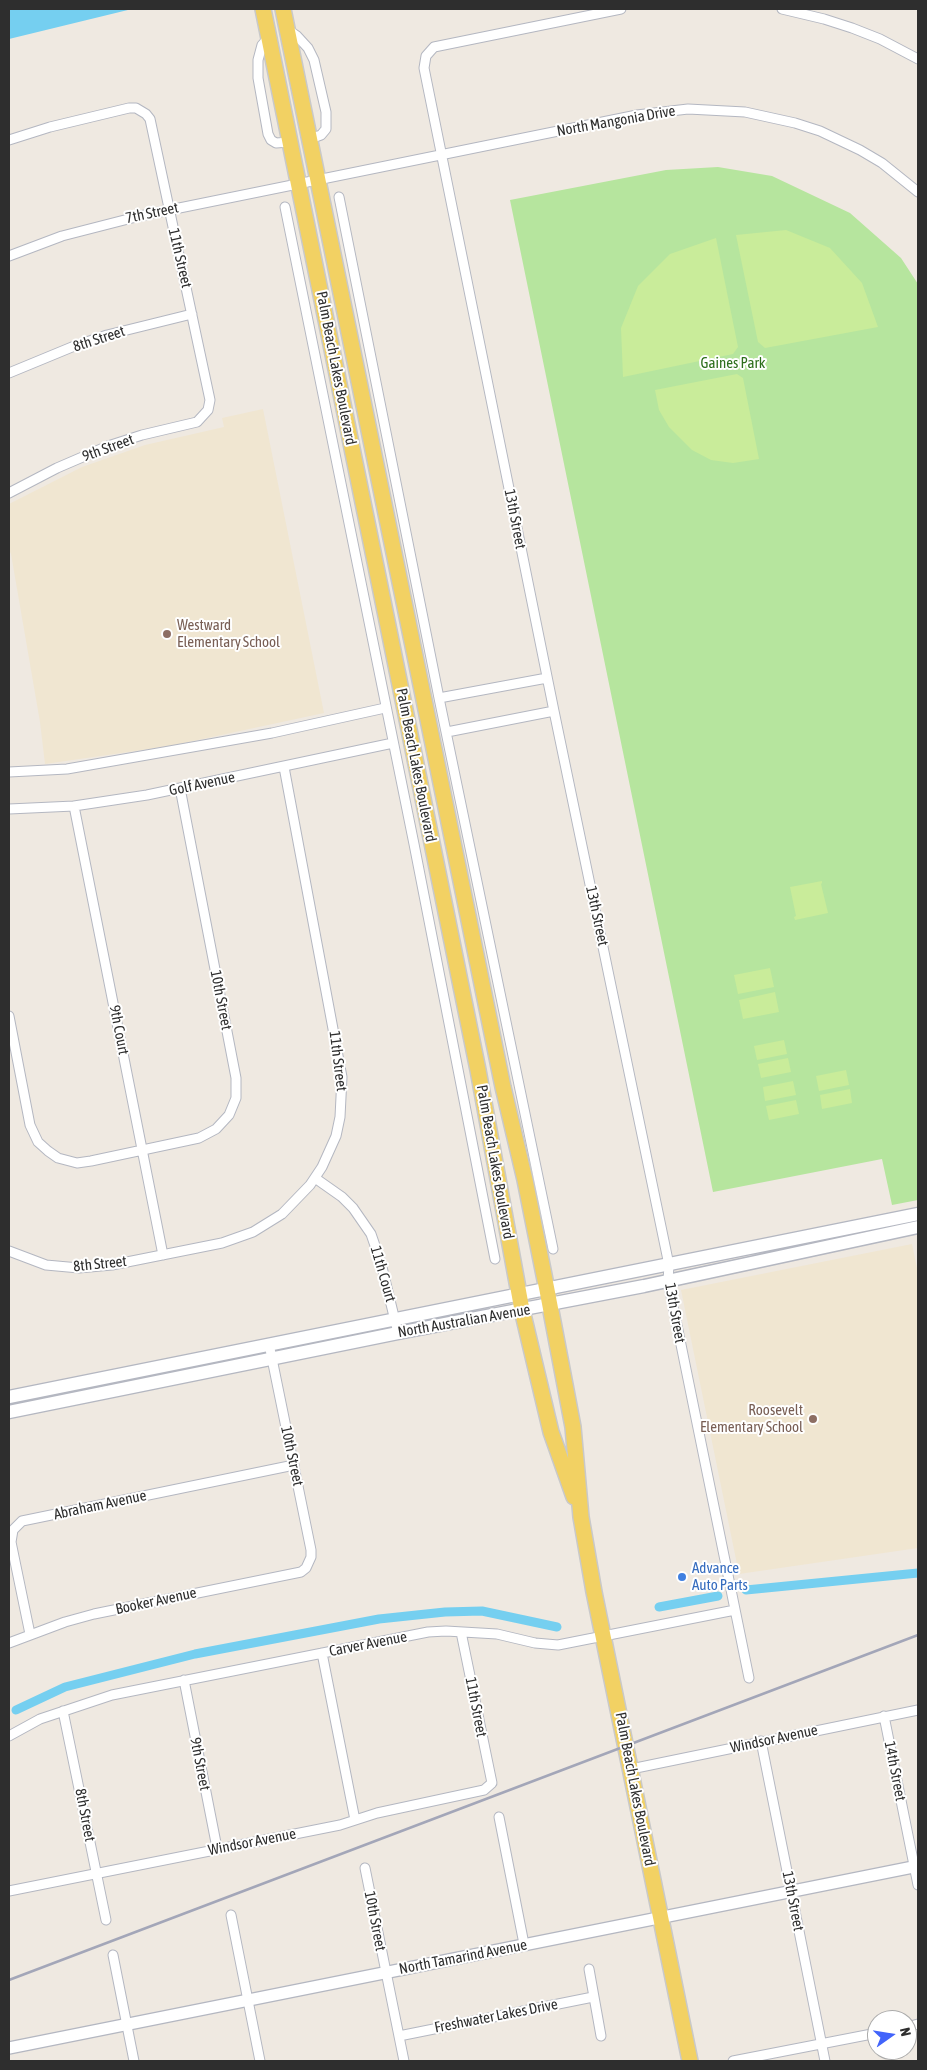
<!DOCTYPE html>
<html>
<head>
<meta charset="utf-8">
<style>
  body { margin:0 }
  #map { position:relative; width:927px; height:2070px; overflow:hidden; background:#efe9e1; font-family:"Asap Condensed",sans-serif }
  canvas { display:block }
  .frame { position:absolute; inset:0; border:10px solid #2e2e2e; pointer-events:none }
  .north { position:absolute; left:867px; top:2010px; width:50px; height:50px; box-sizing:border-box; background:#fff; border:1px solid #ababab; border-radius:50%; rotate:77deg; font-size:14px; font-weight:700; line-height:20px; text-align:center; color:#2e2e2e }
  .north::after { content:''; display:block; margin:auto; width:18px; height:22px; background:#4264fb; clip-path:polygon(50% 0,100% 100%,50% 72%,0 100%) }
</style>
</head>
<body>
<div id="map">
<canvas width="927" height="2070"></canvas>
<div class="frame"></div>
<div class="north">N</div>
</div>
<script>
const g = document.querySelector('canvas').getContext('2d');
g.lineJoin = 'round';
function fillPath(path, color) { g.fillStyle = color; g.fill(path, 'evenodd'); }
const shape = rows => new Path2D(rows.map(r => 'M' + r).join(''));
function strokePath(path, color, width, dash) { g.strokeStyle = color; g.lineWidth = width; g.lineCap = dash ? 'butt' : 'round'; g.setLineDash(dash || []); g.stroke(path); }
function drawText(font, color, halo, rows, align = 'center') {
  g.font = font + ' "Asap Condensed",sans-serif'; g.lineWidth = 4; g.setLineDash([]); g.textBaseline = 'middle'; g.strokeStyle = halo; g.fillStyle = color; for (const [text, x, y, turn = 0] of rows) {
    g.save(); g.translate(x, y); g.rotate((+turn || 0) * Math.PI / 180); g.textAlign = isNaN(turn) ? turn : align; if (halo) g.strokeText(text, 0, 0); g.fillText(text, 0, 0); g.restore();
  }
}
fillPath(shape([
  [263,409,324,713,170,746,45,764,40,722,11,554,9,550,9,504,82,467,145,445,224,427,222,418],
  [912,1244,918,1273,918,1548,739,1574,681,1290]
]), '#f0e6d1');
fillPath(shape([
  [718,167,772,176,850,213,901,258,918,284,918,1200,892,1205,882,1159,713,1192,510,200,666,170]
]), '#b6e59e');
fillPath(shape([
  [786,230,830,248,862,283,878,327,765,348,758,342,736,235],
  [716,238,738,347,733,354,623,377,621,328,638,286,670,254],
  [737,374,743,378,759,459,733,463,711,460,692,450,669,427,659,410,655,390],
  [822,881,822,883,821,884,828,913,795,920,794,917,796,916,790,887],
  [770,968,774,987,738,994,734,975],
  [775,992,779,1012,743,1019,739,1000],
  [784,1040,787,1054,757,1060,754,1046],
  [788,1058,791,1072,761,1078,758,1064],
  [846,1070,849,1085,819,1091,816,1076],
  [793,1081,796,1095,765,1101,763,1087],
  [850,1089,852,1103,822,1109,820,1095],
  [796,1100,799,1114,769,1120,766,1106]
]), '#c9ec9a');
fillPath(shape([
  [9,9,132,9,9,39]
]), '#75cff0');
strokePath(shape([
  [746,1590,918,1573],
  [659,1607,718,1596],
  [16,1710,65,1687,195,1654,379,1619,445,1612,482,1611,557,1627]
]), '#75cff0', 9);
const minor = shape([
  [621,9,434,47,426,56,424,68,554,711,669,1265,668,1281,749,1678],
  [782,9,824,19,852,28,880,39,918,59],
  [287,29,297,36,308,48,314,60,326,112,326,129,321,135,310,139],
  [269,37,262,45,258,60,258,78,268,134,271,140,276,143,290,142],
  [9,140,50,127,129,108,136,108,146,114,150,119,210,400,208,410,197,422,142,435,108,446,57,468,9,493],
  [339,197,439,698,553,1249],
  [285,207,414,844,495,1259],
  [9,256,62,236,140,216,637,115,688,109,745,112,795,123,820,131,860,150,882,163,918,192],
  [9,373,72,347,107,335,192,314],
  [439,698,547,678],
  [447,732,554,711],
  [9,772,67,769,272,733,385,708],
  [74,806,163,1255],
  [9,809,74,806,147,795,393,743],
  [9,1016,30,1125,38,1142,48,1151,58,1158,77,1163,91,1161,199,1138,216,1129,229,1115,236,1098,236,1078,180,788],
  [315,1178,342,1197,353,1208,371,1234,381,1263,398,1333],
  [9,1251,46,1265,79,1268,112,1265,222,1243,253,1232,282,1214,310,1185,322,1167,336,1136,340,1117,342,1077,284,767],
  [30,1634,11,1542,13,1530,22,1521,294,1465],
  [9,1643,65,1622,94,1614,301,1572,306,1568,311,1557,311,1550,269,1344],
  [322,1653,355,1820],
  [184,1680,217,1848],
  [63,1711,106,1920],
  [884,1716,918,1885],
  [9,1736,40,1719,112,1695,428,1632,446,1631,497,1634,535,1643,558,1645,735,1610],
  [761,1741,825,2061],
  [631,1769,918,1710],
  [499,1817,524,1944],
  [365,1868,404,2061],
  [9,1891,340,1825,377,1813,484,1790,492,1783,461,1632],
  [231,1915,260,2061],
  [113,1955,134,2061],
  [589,1969,601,2036],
  [907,2027,918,2024],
  [399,2036,593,1997],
  [733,2061,877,2033]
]);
const tertiary = shape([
  [9,2048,918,1866]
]);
const secondary = shape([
  [9,1397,918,1214],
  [9,1412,398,1333,644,1286,918,1227]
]);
const primary = shape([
  [263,9,478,1070,522,1310,551,1432,574,1497],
  [283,9,503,1087,525,1180,547,1290,573,1427,581,1517,594,1592,690,2061]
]);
strokePath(minor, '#b4b7c1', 11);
strokePath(tertiary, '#b4b7c1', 14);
strokePath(secondary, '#b4b7c1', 15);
strokePath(primary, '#c9c9c9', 18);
strokePath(minor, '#fff', 9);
strokePath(tertiary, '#fff', 11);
strokePath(secondary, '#fff', 12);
strokePath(primary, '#f2d163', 15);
strokePath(shape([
  [9,1980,918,1635]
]), '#a3a6b8', 2.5);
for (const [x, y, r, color] of [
  [167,634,5,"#8d6e63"],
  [813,1419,5,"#8d6e63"],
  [682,1577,5,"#3f7fe0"]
]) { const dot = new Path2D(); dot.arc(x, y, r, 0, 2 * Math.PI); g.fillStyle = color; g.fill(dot); strokePath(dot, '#fff', 2); }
drawText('15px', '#2e2e2e', '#fff', [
  ["North Mangonia Drive",616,121,-10],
  ["7th Street",152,213,-12],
  ["11th Street",180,258,77],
  ["8th Street",99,339,-18],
  ["Palm Beach Lakes Boulevard",336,368,79],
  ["9th Street",108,448,-20],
  ["13th Street",515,519,79],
  ["Palm Beach Lakes Boulevard",416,765,79],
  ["Golf Avenue",202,784,-12],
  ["13th Street",597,916,78],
  ["10th Street",221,1000,79],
  ["9th Court",119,1030,79],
  ["11th Street",338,1061,83],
  ["Palm Beach Lakes Boulevard",495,1162,80],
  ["8th Street",100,1264,-6],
  ["11th Court",383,1274,74],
  ["13th Street",675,1313,80],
  ["North Australian Avenue",464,1321,-10],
  ["10th Street",292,1456,78],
  ["Abraham Avenue",100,1505,-12],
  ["Booker Avenue",156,1601,-12],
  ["Carver Avenue",368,1644,-11],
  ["11th Street",476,1707,79],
  ["Windsor Avenue",774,1739,-12],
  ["9th Street",200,1764,79],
  ["14th Street",895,1771,79],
  ["Palm Beach Lakes Boulevard",635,1789,79],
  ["8th Street",85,1815,79],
  ["Windsor Avenue",252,1842,-11],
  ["13th Street",793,1901,79],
  ["10th Street",375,1921,79],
  ["North Tamarind Avenue",463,1957,-11],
  ["Freshwater Lakes Drive",496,2016,-11]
]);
drawText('15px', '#2c6e1b', '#fff', [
  ["Gaines Park",733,363]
]);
drawText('15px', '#785e54', '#fff', [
  ["Westward",177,625],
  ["Elementary School",177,642],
  ["Roosevelt",803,1410,"right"],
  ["Elementary School",803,1427,"right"]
], 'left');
drawText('15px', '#366cbe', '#fff', [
  ["Advance",692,1568],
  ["Auto Parts",692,1585]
], 'left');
</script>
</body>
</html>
